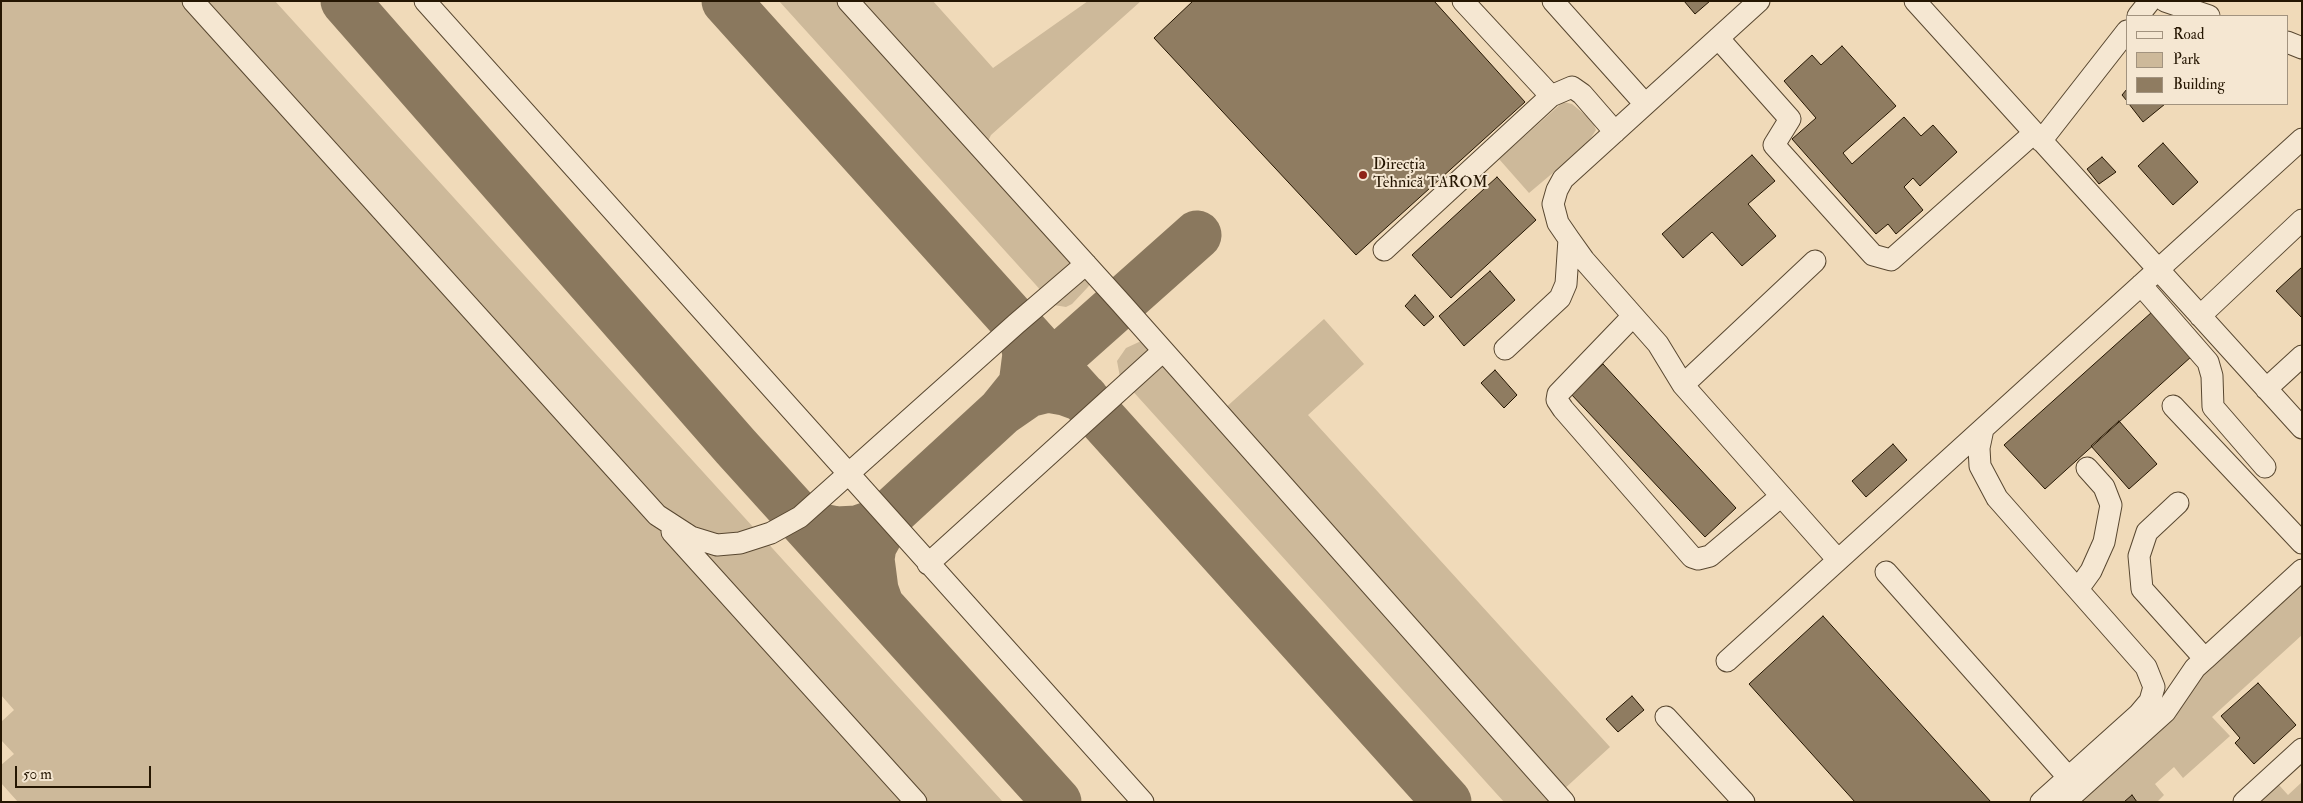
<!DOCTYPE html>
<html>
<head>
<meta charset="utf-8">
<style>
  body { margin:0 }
  #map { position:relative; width:2303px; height:803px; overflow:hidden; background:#f0dab9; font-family:"IM FELL Double Pica",serif }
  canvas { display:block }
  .frame { position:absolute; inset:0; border:2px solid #251602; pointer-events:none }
  .legend { position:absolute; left:2126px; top:15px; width:162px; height:90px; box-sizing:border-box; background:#f5e7d2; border:1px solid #a2937f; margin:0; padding:6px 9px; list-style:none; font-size:15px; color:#251602 }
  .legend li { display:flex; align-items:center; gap:10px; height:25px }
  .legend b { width:25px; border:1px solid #a2937f }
  .scale { position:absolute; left:15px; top:766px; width:136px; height:22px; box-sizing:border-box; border:2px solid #251602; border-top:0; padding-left:6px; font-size:15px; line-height:18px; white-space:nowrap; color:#251602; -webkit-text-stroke:4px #f5e7d2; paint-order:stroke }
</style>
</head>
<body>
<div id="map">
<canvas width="2303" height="803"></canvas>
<div class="frame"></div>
<ul class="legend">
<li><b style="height:6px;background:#f5e7d2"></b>Road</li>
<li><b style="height:14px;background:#cdb99a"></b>Park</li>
<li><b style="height:14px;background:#8f7c61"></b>Building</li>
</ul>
<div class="scale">50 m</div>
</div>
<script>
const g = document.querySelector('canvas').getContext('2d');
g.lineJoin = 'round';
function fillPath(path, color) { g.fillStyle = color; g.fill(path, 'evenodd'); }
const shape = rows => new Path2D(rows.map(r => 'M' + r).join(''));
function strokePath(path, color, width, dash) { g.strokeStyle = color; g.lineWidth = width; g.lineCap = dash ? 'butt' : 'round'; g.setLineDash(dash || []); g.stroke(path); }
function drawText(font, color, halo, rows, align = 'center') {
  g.font = font + ' "IM FELL Double Pica",serif'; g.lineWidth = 4; g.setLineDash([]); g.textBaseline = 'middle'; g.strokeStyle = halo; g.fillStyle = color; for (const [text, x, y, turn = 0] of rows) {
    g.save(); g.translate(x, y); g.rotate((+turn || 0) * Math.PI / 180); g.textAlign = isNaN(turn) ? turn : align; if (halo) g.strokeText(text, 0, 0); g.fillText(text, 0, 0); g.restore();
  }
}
fillPath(shape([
  [1,1,275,1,1003,802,18,802,1,783,1,765,14,754,1,740,1,722,14,710,1,695],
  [779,1,933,1,993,68,1088,1,1141,1,991,135,987,143,1093,279,1088,287,1072,304,1066,307,1054,305],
  [1563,102,1572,104,1583,113,1592,121,1596,130,1586,145,1529,193,1499,159],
  [1324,319,1364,364,1308,415,1610,747,1550,802,1504,802,1120,377,1117,361,1126,348,1139,342,1161,340,1223,410],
  [2302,586,2302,635,2212,717,2230,736,2183,778,2174,767,2155,784,2164,795,2157,802,2137,802,2132,795,2124,802,2078,802,2194,683],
  [2302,782,2302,802,2260,802,2279,785,2288,795]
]), '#cdb99a');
strokePath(shape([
  [345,1,735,446,1057,802],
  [726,1,1447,802],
  [1022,330,1027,354,1023,385,1002,411,1028,393,1048,388,1065,391,1084,398],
  [1052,364,1197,235],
  [890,514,1002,411],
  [807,525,837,531,857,530,877,523,890,514,872,546,870,559,874,590,879,604]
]), '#8a785e', 49);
const building = shape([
  [1193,1,1434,1,1525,102,1356,255,1154,38,1193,1],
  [1684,1,1710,1,1695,14,1684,1],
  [1842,46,1896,106,1843,153,1852,164,1904,117,1921,136,1933,125,1957,152,1920,186,1913,178,1904,187,1923,210,1896,234,1888,224,1876,234,1792,139,1816,118,1784,81,1812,55,1821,65,1842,46],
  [2127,89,2127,101,2122,95,2127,89],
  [2129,104,2165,104,2143,122,2129,104],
  [2163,143,2198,182,2173,205,2138,166,2163,143],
  [1752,155,1775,181,1748,204,1776,236,1742,266,1712,232,1683,258,1662,234,1752,155],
  [2102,157,2116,172,2099,184,2087,169,2102,157],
  [1497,177,1536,220,1451,298,1412,255,1497,177],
  [2302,267,2302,318,2276,291,2302,267],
  [1490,271,1515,300,1464,346,1439,316,1490,271],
  [1415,295,1434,317,1424,326,1405,306,1415,295],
  [2152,312,2192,356,2045,489,2004,445,2152,312],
  [1603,364,1736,508,1705,537,1571,394,1603,364],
  [1495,370,1517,395,1504,408,1481,383,1495,370],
  [2119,421,2157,464,2129,489,2091,446,2119,421],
  [1893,444,1907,460,1866,497,1852,481,1893,444],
  [1823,616,1991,802,1855,802,1749,684,1823,616],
  [2258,683,2296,725,2254,764,2235,743,2240,738,2221,716,2258,683],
  [1632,696,1644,710,1618,732,1606,719,1632,696],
  [2132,795,2137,802,2124,802,2132,795]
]);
fillPath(building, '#8f7c61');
strokePath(building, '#251602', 1);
const minor = shape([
  [193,1,657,515,691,537,717,545,740,543,771,533,800,517,1016,324,1086,264],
  [425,1,1143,802],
  [848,1,1121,303,1564,802],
  [1553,1,1645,104],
  [1759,1,1563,179,1557,190,1553,204,1558,223,1569,239,1584,260,1658,344,1683,385,1838,560],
  [1915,1,2302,428],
  [2165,1,2209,16],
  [2138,16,2150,1],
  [1718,38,1790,119,1774,145,1873,255,1891,260,2034,133],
  [2287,42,2302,48],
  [1551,96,1572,87,1582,94,1615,132],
  [2041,141,2127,31],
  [1384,250,1551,96,1463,1],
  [2141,285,2208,362,2212,376,2213,407,2265,467],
  [1633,316,1558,394,1557,400,1563,409,1692,557,1698,559,1710,556,1780,497],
  [2200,316,2302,220],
  [1505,349,1560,298,1566,284,1569,239],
  [1683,385,1815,261],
  [2266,389,2302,356],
  [2173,406,2302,543],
  [1983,429,1979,448,1980,466,1997,498,2146,667,2154,687,2150,701,2139,714,2041,802],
  [2178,503,2147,532,2139,556,2142,589,2205,659,2302,570],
  [672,532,916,802],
  [928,564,1163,351],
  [1886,572,2069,778],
  [2078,589,2091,571,2104,542,2111,505,2104,487,2087,468],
  [1727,661,2302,139],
  [1666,717,1744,802],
  [2065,802,2165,712,2195,668,2205,659],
  [2244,802,2302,749]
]);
strokePath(minor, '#584730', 23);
strokePath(minor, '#f5e7d2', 21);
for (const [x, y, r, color] of [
  [1363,175,5,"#8f2418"]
]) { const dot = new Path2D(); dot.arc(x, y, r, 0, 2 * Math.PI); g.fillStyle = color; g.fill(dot); strokePath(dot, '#f5e7d2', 2); }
drawText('16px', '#251602', '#f5e7d2', [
  ["Direcţia",1373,166],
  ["Tehnică TAROM",1373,184]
], 'left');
</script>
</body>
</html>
